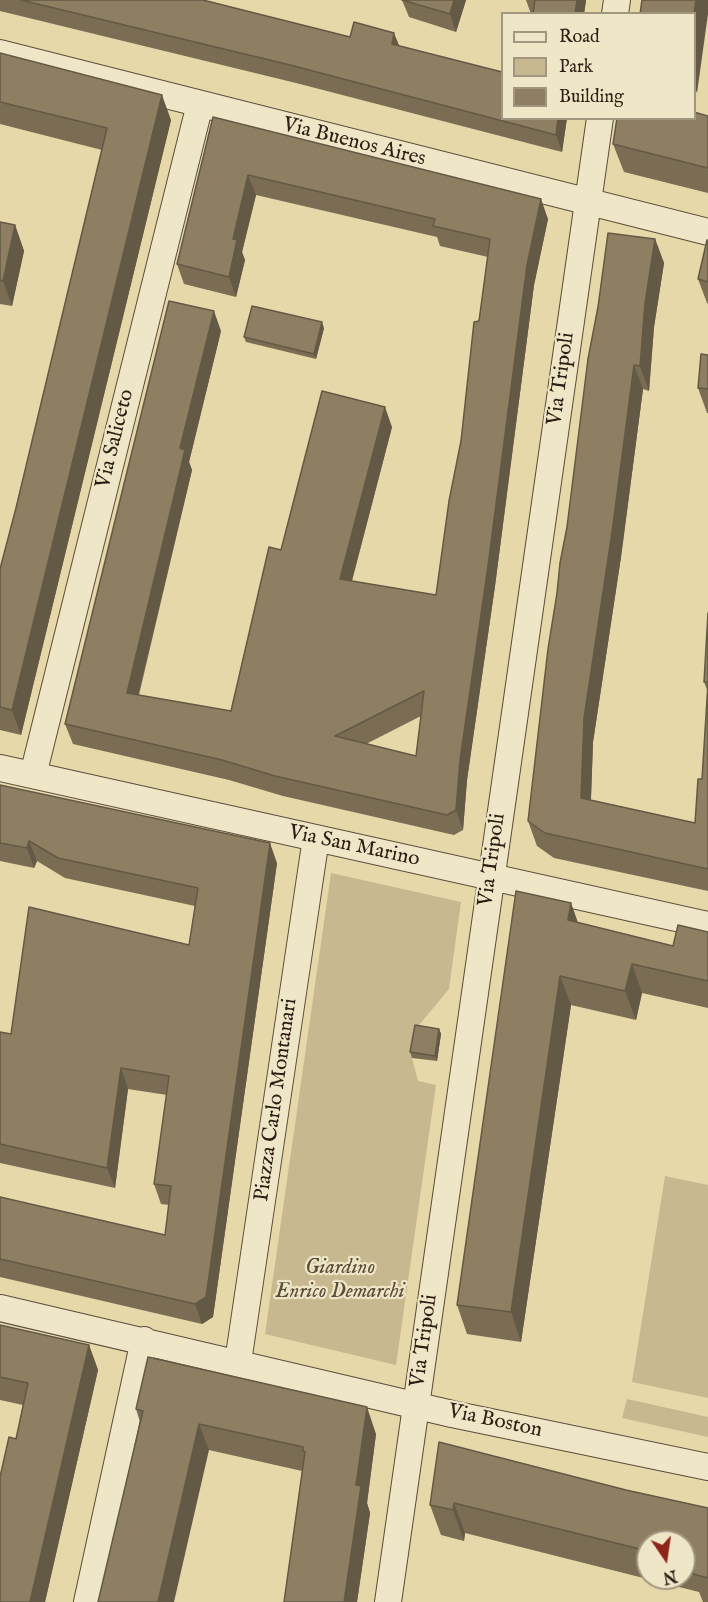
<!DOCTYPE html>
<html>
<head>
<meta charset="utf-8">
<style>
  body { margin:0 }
  #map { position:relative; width:708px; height:1602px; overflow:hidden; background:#e6d8a9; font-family:"IM FELL English",serif }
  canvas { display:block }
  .legend { position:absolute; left:501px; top:12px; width:195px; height:108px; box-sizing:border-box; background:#efe6c7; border:2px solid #a29680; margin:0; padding:8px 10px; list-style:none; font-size:18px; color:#2e1e15 }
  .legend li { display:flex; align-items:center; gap:12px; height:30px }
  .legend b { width:30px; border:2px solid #a29680 }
  .north { position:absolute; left:636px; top:1530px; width:60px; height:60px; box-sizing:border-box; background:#efe6c7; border:2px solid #a29680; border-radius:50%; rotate:167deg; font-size:16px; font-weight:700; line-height:24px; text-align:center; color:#2e1e15 }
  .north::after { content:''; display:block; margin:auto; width:21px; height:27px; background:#8f2418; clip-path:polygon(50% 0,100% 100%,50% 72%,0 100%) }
</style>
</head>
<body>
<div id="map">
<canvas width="708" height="1602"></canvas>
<ul class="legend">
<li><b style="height:8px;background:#efe6c7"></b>Road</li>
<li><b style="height:16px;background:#c7b890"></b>Park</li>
<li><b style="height:16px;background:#8e7f62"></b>Building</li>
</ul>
<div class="north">N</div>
</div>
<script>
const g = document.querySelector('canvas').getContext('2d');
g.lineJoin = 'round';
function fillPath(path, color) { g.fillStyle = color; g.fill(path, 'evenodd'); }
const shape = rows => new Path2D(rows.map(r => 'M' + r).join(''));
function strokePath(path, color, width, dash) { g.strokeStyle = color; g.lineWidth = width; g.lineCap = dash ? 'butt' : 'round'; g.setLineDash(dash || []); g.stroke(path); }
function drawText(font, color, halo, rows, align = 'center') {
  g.font = font + ' "IM FELL English",serif'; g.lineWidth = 4.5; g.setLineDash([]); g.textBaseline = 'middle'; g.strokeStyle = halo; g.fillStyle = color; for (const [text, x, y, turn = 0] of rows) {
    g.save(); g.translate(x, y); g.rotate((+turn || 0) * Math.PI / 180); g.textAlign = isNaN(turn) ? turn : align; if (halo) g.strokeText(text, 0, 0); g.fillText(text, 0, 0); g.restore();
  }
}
fillPath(shape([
  [331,873,461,902,449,989,415,1030,411,1054,418,1081,436,1085,396,1365,265,1334],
  [665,1176,708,1185,708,1398,632,1382],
  [627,1399,708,1417,708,1437,622,1418]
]), '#c7b890');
const minor = shape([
  [615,14,617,0],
  [0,53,708,232],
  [0,768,708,925],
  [33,775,200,104],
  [0,1308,452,1414,708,1467],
  [238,1362,316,838],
  [87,1602,144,1340],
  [388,1602,600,118]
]);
strokePath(minor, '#5c4c3a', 28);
strokePath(minor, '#efe6c7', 26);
fillPath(shape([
  [0,0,203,0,350,37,399,46,502,118,567,118,562,152,296,83,0,11],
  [402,0,466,0,456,32,409,17],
  [526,0,586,0,584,14,531,14],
  [0,53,171,120,21,735,0,730,0,569,16,508,102,150,0,124],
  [708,116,708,193,624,172,613,144],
  [213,117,548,219,534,285,495,586,467,780,463,830,454,835,283,796,229,780,73,744,65,724,221,331,189,462,192,470,139,695,231,711,281,550,392,427,352,581,436,595,461,441,488,257,440,246,437,237,256,195,242,252,245,260,236,297,184,284,177,264],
  [421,716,416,756,366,744],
  [0,222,15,225,24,251,12,306,0,304],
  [655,239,664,263,654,327,649,391,643,389,621,557,593,742,591,800,695,823,702,779,708,692,704,682,708,613,708,891,554,858,537,846,528,821],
  [708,240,708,304,707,303,698,279],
  [324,328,316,359,246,342,244,337],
  [708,355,708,413,707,413,698,388],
  [0,785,277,863,213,1317,202,1324,0,1277,0,1197,165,1235,169,1205,161,1204,154,1184,167,1095,128,1089,115,1188,0,1163,0,1032,11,1034,189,945,195,906,65,878,37,861,34,868,0,861],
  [571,903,578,923,673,946,708,932,708,1008,642,993,636,1020,571,1005,521,1342,467,1334,457,1305],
  [439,1029,441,1034,437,1061,412,1058,410,1052],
  [0,1325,89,1345,98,1370,45,1602,0,1602,16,1439,23,1405,0,1400],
  [136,1409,376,1434,367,1503,370,1513,357,1602,284,1602,302,1471,209,1450,140,1422],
  [626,1490,708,1508,708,1602,703,1602,699,1592,465,1533,464,1541,441,1535,430,1505],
  [648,1542,684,1542,684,1578,648,1578]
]), '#7a6d54');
fillPath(shape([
  [454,0,466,0,456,32,450,14],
  [577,0,586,0,584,14,575,14],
  [696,0,708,0,708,14,697,93,694,86,694,14],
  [394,33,401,50,392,44],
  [162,95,171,120,21,735,12,710],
  [558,118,567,118,562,152,556,135],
  [248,175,256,195,242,252,245,260,236,297,229,277,233,239],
  [541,199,548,219,534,285,495,586,467,780,463,830,456,810,460,760,527,265],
  [15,225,24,251,12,306,3,281],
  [655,239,664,263,654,327,649,391,640,366,645,303],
  [214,311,221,331,189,462,192,470,134,712,127,693,180,448],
  [322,322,324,328,316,359,314,354],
  [634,365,643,389,621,557,593,742,590,823,581,798,584,718],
  [385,407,392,427,347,599,340,579],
  [29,841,37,861,34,868,27,848],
  [270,843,277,863,213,1317,202,1324,195,1304],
  [571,903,581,932,568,920],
  [632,964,642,993,636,1020,625,991],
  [560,976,571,1005,521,1342,511,1312],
  [439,1029,441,1034,437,1061,435,1056],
  [121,1068,128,1089,115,1188,107,1168],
  [89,1345,98,1370,45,1602,30,1602],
  [367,1407,376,1434,367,1503,370,1513,357,1602,344,1602,356,1485],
  [199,1424,209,1450,174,1602,158,1602],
  [454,1503,465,1533,464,1541,453,1510]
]), '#635945');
const building = shape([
  [21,0,203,0,350,37,354,22,394,33,392,44,502,72,502,118,558,118,556,135,290,65,21,0],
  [402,0,454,0,450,14,402,0],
  [535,0,577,0,575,14,533,14,535,0],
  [642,0,696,0,694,14,640,14,642,0],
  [0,53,162,95,12,710,0,707,0,569,16,508,107,128,0,102,0,53],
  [694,112,708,116,708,168,613,144,617,118,694,118,694,112],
  [213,117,541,199,527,265,488,566,460,760,456,810,447,815,275,776,222,760,65,724,169,301,214,311,180,448,185,450,127,693,231,711,269,547,281,550,322,391,385,407,340,579,436,595,449,501,461,441,474,322,479,321,490,239,433,226,435,219,248,175,233,239,237,240,229,277,177,264,213,117],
  [424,691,416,756,335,736,424,691],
  [0,222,15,225,3,281,0,280,0,222],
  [608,233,655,239,645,303,640,366,634,365,612,532,584,718,581,798,695,823,698,779,702,779,708,683,708,869,545,833,528,821,548,649,557,593,560,563,567,527,588,359,598,307,608,233],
  [707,240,708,240,708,282,698,279,707,240],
  [252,306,322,322,314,354,244,337,252,306],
  [701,354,708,355,708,389,698,388,701,354],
  [708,613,708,682,704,682,708,613],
  [0,785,270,843,206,1297,195,1304,0,1259,0,1197,165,1235,171,1186,154,1184,169,1076,121,1068,107,1168,0,1144,0,1032,11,1034,29,907,189,945,198,888,58,858,29,841,27,848,0,843,0,785],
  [516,891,571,903,568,920,673,946,678,925,708,932,708,981,632,964,625,991,560,976,511,1312,457,1305,516,891],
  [415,1025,439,1029,435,1056,410,1052,415,1025],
  [0,1325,89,1345,30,1602,0,1602,0,1477,9,1437,16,1439,28,1383,0,1377,0,1325],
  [148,1357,367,1407,356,1485,361,1486,344,1602,284,1602,305,1452,303,1451,303,1447,199,1424,158,1602,98,1602,143,1411,136,1409,148,1357],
  [439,1442,626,1490,708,1508,708,1578,693,1574,695,1563,684,1560,684,1542,648,1542,648,1551,454,1503,453,1510,430,1505,439,1442]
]);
fillPath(building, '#8e7f62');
strokePath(building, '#635945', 1.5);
drawText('21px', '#2e1e15', '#efe6c7', [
  ["Via Buenos Aires",354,143,14],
  ["Via Tripoli",562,379,-82],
  ["Via Saliceto",116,439,-76],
  ["Via San Marino",354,847,12],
  ["Via Tripoli",493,860,-82],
  ["Piazza Carlo Montanari",277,1100,-82],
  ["Via Tripoli",425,1341,-82],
  ["Via Boston",495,1422,12]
]);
drawText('italic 21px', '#5c4c3a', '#efe6c7', [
  ["Giardino",340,1269],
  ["Enrico Demarchi",340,1293]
]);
</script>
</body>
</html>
